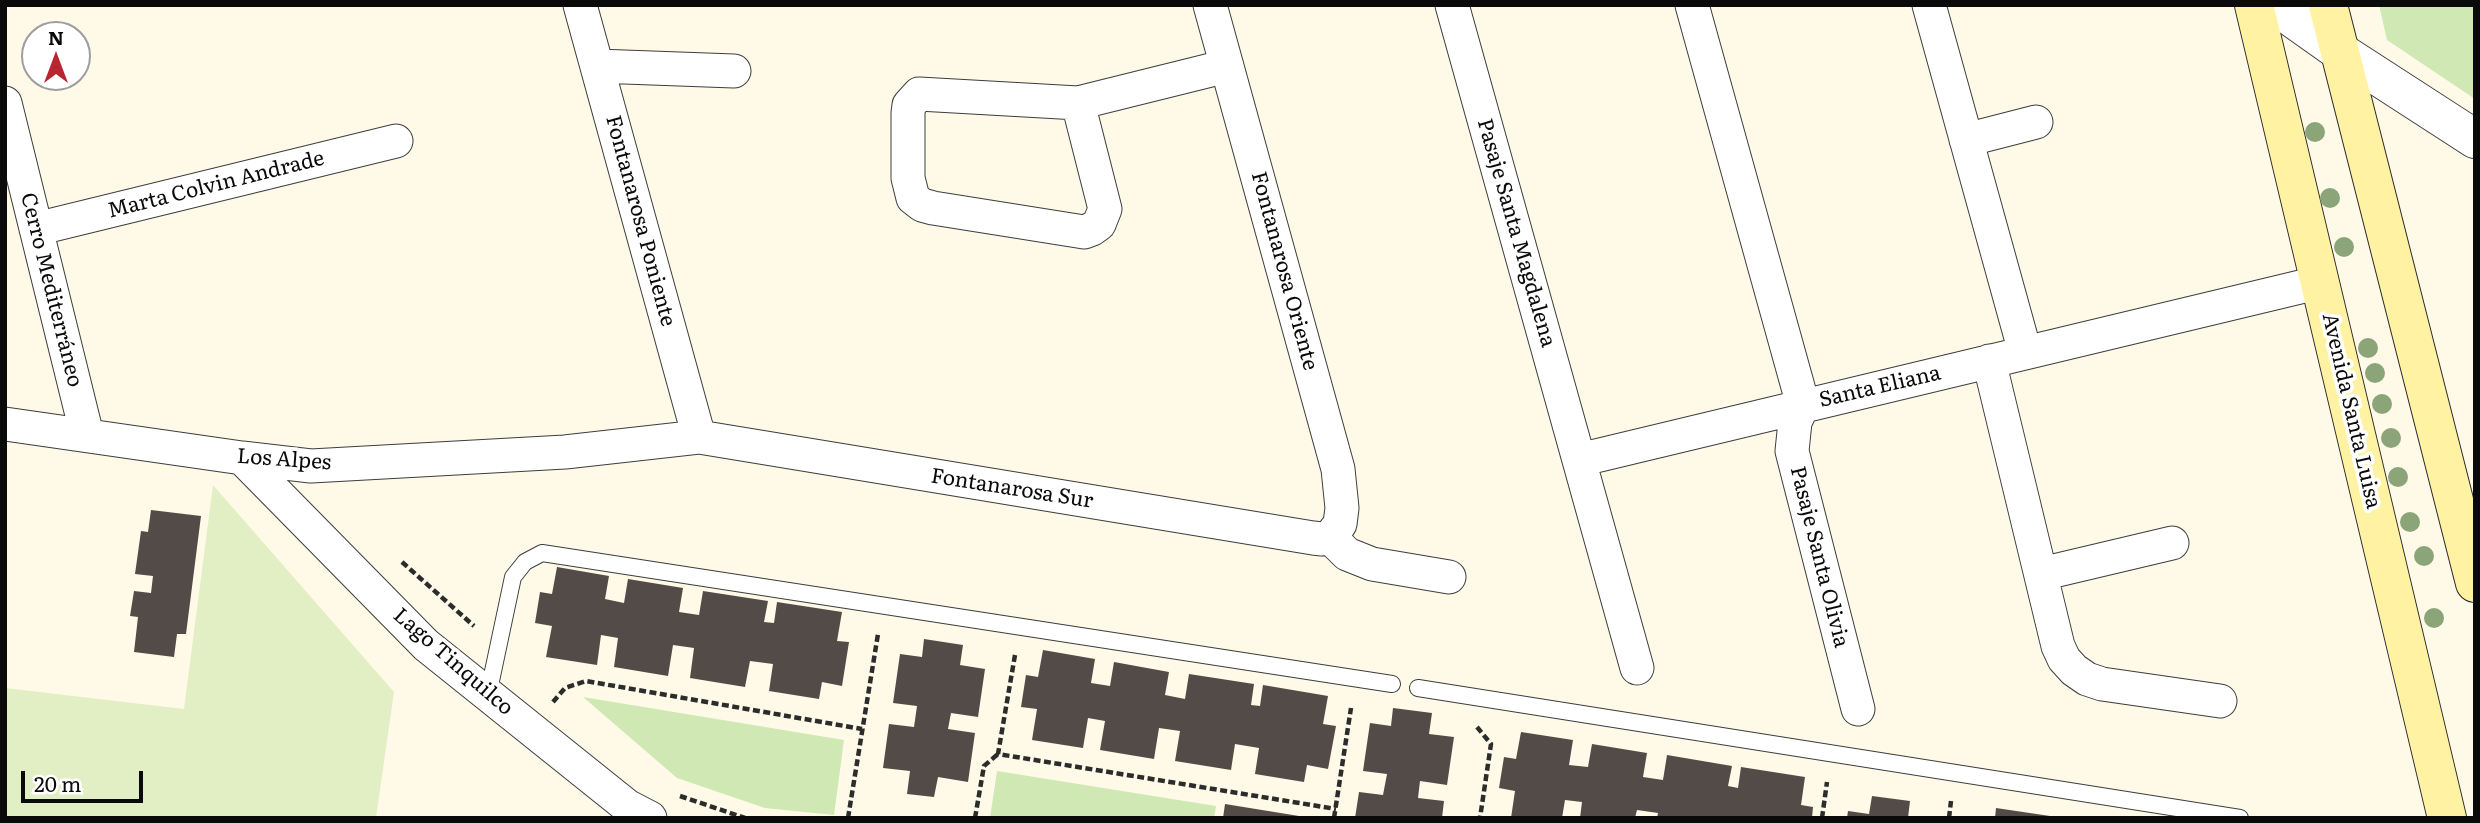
<!DOCTYPE html>
<html>
<head>
<meta charset="utf-8">
<style>
  body { margin:0 }
  #map { position:relative; width:2480px; height:823px; overflow:hidden; background:#fffae8; font-family:Literata,serif }
  canvas { display:block }
  .frame { position:absolute; inset:0; border:7px solid #0a0a0a; pointer-events:none }
  .north { position:absolute; left:21px; top:21px; width:70px; height:70px; box-sizing:border-box; background:#fff; border:2px solid #9d9d9d; border-radius:50%; rotate:0deg; font-size:19px; font-weight:700; line-height:28px; text-align:center; color:#0a0a0a }
  .north::after { content:''; display:block; margin:auto; width:24px; height:32px; background:#b82430; clip-path:polygon(50% 0,100% 100%,50% 72%,0 100%) }
  .scale { position:absolute; left:21px; top:771px; width:122px; height:32px; box-sizing:border-box; border:4px solid #0a0a0a; border-top:0; padding-left:9px; font-size:21px; line-height:24px; white-space:nowrap; color:#0a0a0a; -webkit-text-stroke:5px #fff; paint-order:stroke }
</style>
</head>
<body>
<div id="map">
<canvas width="2480" height="823"></canvas>
<div class="frame"></div>
<div class="north">N</div>
<div class="scale">20 m</div>
</div>
<script>
const g = document.querySelector('canvas').getContext('2d');
g.lineJoin = 'round';
function fillPath(path, color) { g.fillStyle = color; g.fill(path, 'evenodd'); }
const shape = rows => new Path2D(rows.map(r => 'M' + r).join(''));
function strokePath(path, color, width, dash) { g.strokeStyle = color; g.lineWidth = width; g.lineCap = dash ? 'butt' : 'round'; g.setLineDash(dash || []); g.stroke(path); }
function drawText(font, color, halo, rows, align = 'center') {
  g.font = font + ' Literata,serif'; g.lineWidth = 7; g.setLineDash([]); g.textBaseline = 'middle'; g.strokeStyle = halo; g.fillStyle = color; for (const [text, x, y, turn = 0] of rows) {
    g.save(); g.translate(x, y); g.rotate((+turn || 0) * Math.PI / 180); g.textAlign = isNaN(turn) ? turn : align; if (halo) g.strokeText(text, 0, 0); g.fillText(text, 0, 0); g.restore();
  }
}
fillPath(shape([
  [2379,5,2475,5,2475,99,2387,40],
  [583,697,844,740,834,815,765,808,677,778],
  [997,771,1216,806,1214,818,990,818]
]), '#d0e8b3');
fillPath(shape([
  [213,485,394,692,376,818,5,818,5,688,184,709]
]), '#e2efc5');
fillPath(shape([
  [151,510,201,516,186,634,177,634,174,657,134,652,138,617,130,616,134,591,151,593,153,576,135,574,141,531,148,532],
  [557,567,609,576,605,599,624,603,628,579,683,588,679,612,699,615,703,591,768,601,764,622,774,623,777,602,842,612,837,641,849,642,842,686,822,682,819,699,769,691,773,664,750,661,745,687,690,678,694,648,673,645,668,676,614,667,618,638,601,635,597,665,546,657,552,626,535,623,540,592,552,594],
  [924,639,963,645,960,665,985,669,978,717,951,713,948,729,975,733,968,782,938,777,934,797,907,794,910,771,883,768,889,724,914,727,917,706,893,703,900,654,922,657],
  [1043,650,1095,659,1091,683,1110,686,1114,662,1169,672,1165,695,1185,699,1189,674,1254,684,1251,705,1260,706,1263,685,1328,696,1323,724,1336,726,1328,769,1307,765,1304,782,1255,774,1259,748,1235,744,1231,770,1175,761,1180,731,1159,728,1154,759,1100,750,1105,721,1088,718,1083,748,1032,740,1037,709,1021,707,1026,675,1038,677],
  [1393,708,1432,713,1429,734,1454,737,1447,785,1420,781,1418,798,1444,801,1442,818,1355,818,1359,792,1383,795,1387,774,1363,771,1370,723,1391,726],
  [1521,732,1573,740,1569,765,1588,767,1592,744,1647,753,1643,777,1663,780,1667,755,1732,766,1728,786,1738,788,1741,767,1805,777,1801,805,1813,807,1812,818,1657,818,1658,813,1637,810,1635,818,1580,818,1582,802,1565,800,1562,818,1511,818,1515,791,1499,788,1504,757,1516,759],
  [1872,796,1910,801,1908,818,1847,818,1848,811,1869,814],
  [1225,804,1299,816,1299,818,1223,818],
  [1996,808,2050,816,2050,818,1995,818]
]), '#534b47');
const service = shape([
  [1418,688,2240,818],
  [488,695,513,577,525,562,542,553,1392,684]
]);
const minor = shape([
  [580,5,699,437],
  [1210,5,1338,469,1342,508,1340,524,1330,537],
  [1452,5,1637,668],
  [1692,5,1803,405],
  [1929,5,2025,352],
  [597,66,734,71],
  [5,103,87,435],
  [1078,103,1105,209,1099,224,1092,229,1084,232,933,208,922,205,913,198,908,178,908,113,909,105,919,94,1078,103,1227,66],
  [1966,140,2036,122],
  [36,229,396,141],
  [1989,361,2058,646,2064,659,2074,670,2087,679,2102,684,2220,701],
  [1803,405,1795,422,1792,451,1858,709],
  [5,424,242,458,311,466,565,452,699,437,1313,538,1322,539,1330,537],
  [242,458,426,645,627,806,650,818],
  [1579,460,2321,282],
  [1330,537,1347,554,1372,564,1449,577],
  [2041,574,2172,543]
]);
const tertiary = shape([
  [2274,5,2339,51,2475,139]
]);
const secondary = shape([
  [2254,5,2447,818],
  [2328,5,2475,583]
]);
strokePath(service, '#3d3d3d', 18);
strokePath(minor, '#3d3d3d', 35);
strokePath(tertiary, '#3d3d3d', 40);
strokePath(secondary, '#2c2c2c', 40);
strokePath(shape([
  [402,562,474,626],
  [1015,655,998,754,1336,809],
  [553,702,565,688,586,681,862,729],
  [1477,727,1491,744,1480,818],
  [680,796,745,818],
  [848,818,878,634],
  [975,818,984,766,998,754],
  [1334,818,1351,708],
  [1822,818,1827,782],
  [1949,818,1951,801]
]), '#2c2c2c', 4.5, [7, 3.5]);
strokePath(service, '#fff', 16);
strokePath(minor, '#fff', 33);
strokePath(tertiary, '#fff', 38);
strokePath(secondary, '#fff2a3', 38);
g.fillStyle = '#8ba578';
for (const [x, y] of [
  [2315,132],
  [2330,198],
  [2344,247],
  [2368,348],
  [2375,373],
  [2382,404],
  [2391,438],
  [2398,477],
  [2410,522],
  [2424,556],
  [2434,618]
]) { g.beginPath(); g.arc(x, y, 10, 0, 2 * Math.PI); g.fill(); }
drawText('21px', '#0a0a0a', '#fff', [
  ["Marta Colvin Andrade",216,185,-14],
  ["Fontanarosa Poniente",640,221,75],
  ["Pasaje Santa Magdalena",1516,233,74],
  ["Fontanarosa Oriente",1284,271,75],
  ["Cerro Mediterráneo",51,290,76],
  ["Santa Eliana",1880,387,-13],
  ["Avenida Santa Luisa",2351,411,77],
  ["Los Alpes",284,460,4],
  ["Fontanarosa Sur",1012,489,9],
  ["Pasaje Santa Olivia",1819,557,76],
  ["Lago Tinquilco",453,662,41]
]);
</script>
</body>
</html>
